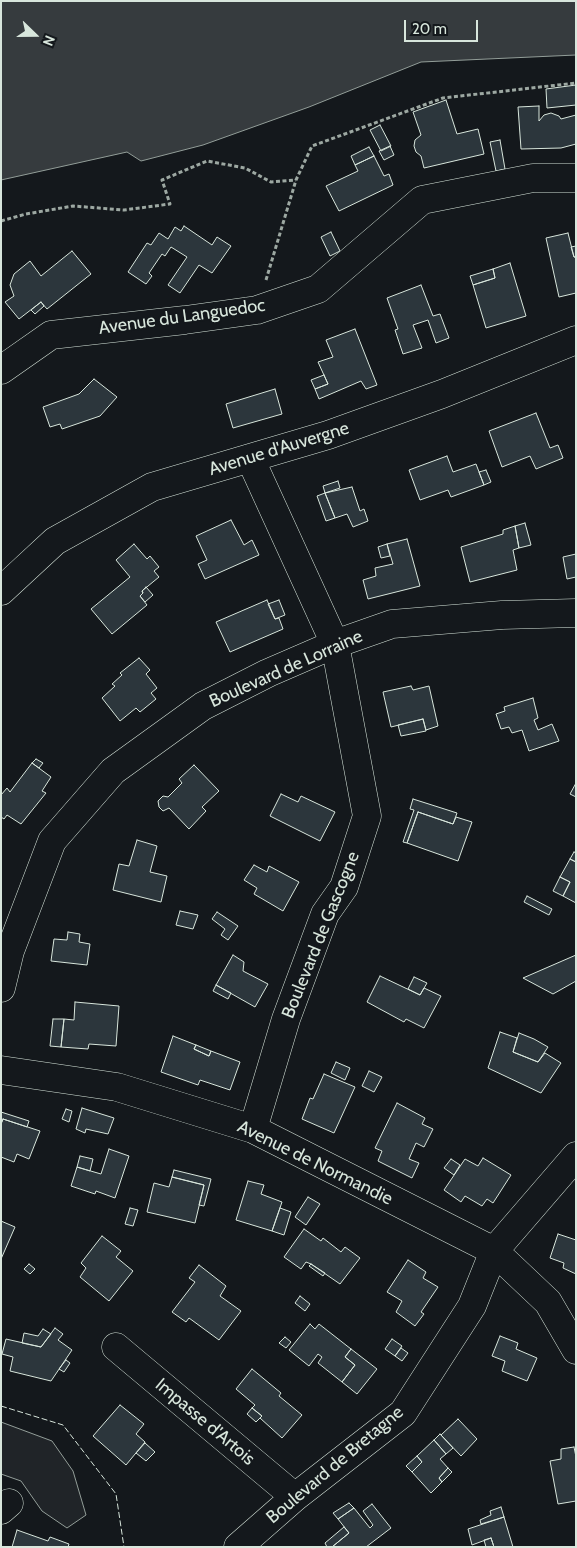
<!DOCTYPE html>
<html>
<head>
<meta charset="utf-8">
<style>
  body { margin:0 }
  #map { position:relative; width:577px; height:1548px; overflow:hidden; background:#14181c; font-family:Cabin,sans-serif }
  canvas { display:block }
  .frame { position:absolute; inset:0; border:2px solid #d8e6dc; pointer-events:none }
  .north { position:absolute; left:10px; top:10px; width:50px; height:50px; -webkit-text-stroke:4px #14181c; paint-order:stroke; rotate:112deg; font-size:14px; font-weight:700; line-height:20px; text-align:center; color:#d8e6dc }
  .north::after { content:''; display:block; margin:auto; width:18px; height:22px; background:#d8e6dc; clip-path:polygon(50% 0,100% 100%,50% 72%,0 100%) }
  .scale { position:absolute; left:404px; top:20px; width:74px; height:22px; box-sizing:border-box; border:2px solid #d8e6dc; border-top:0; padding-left:6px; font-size:15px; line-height:18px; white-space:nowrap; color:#d8e6dc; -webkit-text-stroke:4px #14181c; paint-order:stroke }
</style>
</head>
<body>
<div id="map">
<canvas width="577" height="1548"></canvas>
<div class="frame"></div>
<div class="north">N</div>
<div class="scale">20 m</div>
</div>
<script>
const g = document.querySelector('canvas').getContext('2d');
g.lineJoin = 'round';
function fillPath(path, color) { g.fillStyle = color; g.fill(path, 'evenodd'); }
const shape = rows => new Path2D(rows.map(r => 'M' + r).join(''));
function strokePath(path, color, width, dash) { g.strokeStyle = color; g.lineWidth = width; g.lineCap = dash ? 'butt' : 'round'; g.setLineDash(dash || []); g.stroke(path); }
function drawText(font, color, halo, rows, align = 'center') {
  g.font = font + ' Cabin,sans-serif'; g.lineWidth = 4; g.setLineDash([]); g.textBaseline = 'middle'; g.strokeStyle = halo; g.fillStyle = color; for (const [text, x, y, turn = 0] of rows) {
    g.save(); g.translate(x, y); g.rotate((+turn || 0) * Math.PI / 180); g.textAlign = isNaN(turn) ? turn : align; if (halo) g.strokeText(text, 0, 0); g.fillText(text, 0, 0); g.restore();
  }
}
const green = shape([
  [1,1422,52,1441,73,1471,86,1515,67,1528,42,1511,21,1481,1,1474,1,1422]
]);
fillPath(green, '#202428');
strokePath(green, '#939e99', 1);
const water = shape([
  [1,1,576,1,576,55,421,62,309,107,203,145,141,161,127,152,1,180,1,1]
]);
fillPath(water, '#363b3e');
strokePath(water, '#939e99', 1);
const building = shape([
  [576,85,576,105,547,108,546,89,576,85],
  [446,100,457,134,478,129,484,154,424,168,421,156,416,152,414,146,415,140,421,135,413,112,446,100],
  [539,106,539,121,544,115,551,113,559,116,561,119,576,115,576,144,561,148,521,149,518,107,539,106],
  [380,125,391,146,381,151,370,130,380,125],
  [500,140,505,169,496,171,490,142,500,140],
  [390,146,394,155,384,160,379,151,390,146],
  [369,147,374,156,355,165,351,156,369,147],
  [374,156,384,176,389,174,393,185,339,211,326,186,358,171,355,165,374,156],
  [184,226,212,245,217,237,231,246,212,273,199,265,180,293,168,285,187,257,171,247,165,256,162,254,149,273,152,276,146,284,128,272,147,243,151,245,159,233,168,239,175,227,181,231,184,226],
  [331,232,340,251,330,256,321,237,331,232],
  [568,233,574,257,576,257,576,293,559,297,546,238,568,233],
  [576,246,576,257,574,257,571,247,576,246],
  [72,251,91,274,47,309,41,302,19,319,5,302,14,296,10,285,14,274,30,261,41,276,72,251],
  [510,263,526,316,486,328,473,285,495,278,493,269,510,263],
  [493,269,495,278,473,285,470,276,493,269],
  [421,285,433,316,440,314,449,338,436,343,428,320,413,325,422,348,403,354,395,330,398,329,387,298,421,285],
  [41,302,44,306,35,314,31,310,41,302],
  [355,329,377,385,366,389,361,381,319,399,315,389,328,384,318,362,333,357,326,340,355,329],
  [324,375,328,384,315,389,311,380,324,375],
  [94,379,117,397,100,416,62,429,60,424,50,427,43,407,79,394,94,379],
  [275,389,282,414,233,428,226,404,275,389],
  [536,413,550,448,558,445,563,458,536,469,530,456,502,467,489,431,536,413],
  [447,456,453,472,476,464,484,485,451,497,448,490,420,500,409,470,447,456],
  [486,470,491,482,484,485,479,472,486,470],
  [338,481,340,488,325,493,323,486,338,481],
  [352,487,360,511,364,509,368,521,353,527,347,514,335,518,325,493,352,487],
  [325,493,335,518,326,521,317,496,325,493],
  [231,520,244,545,252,540,259,555,205,579,198,564,207,560,196,536,231,520],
  [525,523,531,545,519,548,515,526,525,523],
  [515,526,519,548,513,550,517,570,470,582,461,547,503,534,503,530,515,526],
  [407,539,420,586,368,599,363,580,376,576,375,568,393,564,387,544,407,539],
  [134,544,147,559,150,556,159,567,154,571,159,577,142,591,143,593,140,596,147,605,112,634,91,609,130,577,116,560,134,544],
  [387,544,390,556,381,558,378,547,387,544],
  [576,554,576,577,567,579,563,557,576,554],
  [146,587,153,595,145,602,140,596,143,593,142,591,146,587],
  [267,600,275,619,279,618,283,629,230,652,216,622,267,600],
  [279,600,285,615,275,619,268,604,279,600],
  [139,658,150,670,146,674,157,688,151,693,156,699,140,712,136,708,120,721,102,698,115,686,112,684,122,675,120,673,139,658],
  [411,686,413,690,429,686,438,726,426,730,423,719,391,727,383,692,411,686],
  [533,698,538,718,534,720,538,730,552,724,559,741,529,751,522,730,512,733,509,727,501,729,496,714,505,711,504,707,533,698],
  [423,719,426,731,401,736,398,725,423,719],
  [36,759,43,763,39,768,32,763,36,759],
  [32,763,51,777,42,791,46,793,21,824,7,815,4,819,1,817,1,795,7,788,10,792,32,763],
  [194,765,219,791,202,807,206,811,189,829,169,808,163,811,159,807,158,801,163,796,168,797,182,783,179,779,194,765],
  [576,783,576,797,570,794,576,783],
  [281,794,298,802,301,796,335,812,320,841,270,816,281,794],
  [413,799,457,813,453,824,418,812,407,843,403,842,414,810,410,809,413,799],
  [418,812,453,824,456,817,472,822,458,861,407,843,418,812],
  [137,840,157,846,150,872,167,876,161,902,113,890,119,864,129,866,137,840],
  [574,852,576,853,576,862,570,859,574,852],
  [570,859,576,862,576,903,563,896,570,882,560,877,570,859],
  [254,865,267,872,269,866,299,882,283,911,254,894,257,888,244,880,254,865],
  [560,877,570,882,563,896,553,891,560,877],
  [527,896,552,909,549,915,524,902,527,896],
  [180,911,198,915,193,929,176,925,180,911],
  [217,912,238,926,228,940,221,935,225,929,212,919,217,912],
  [68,932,80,934,79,942,90,944,87,965,51,961,54,939,67,940,68,932],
  [233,955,244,962,243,971,268,984,255,1007,216,985,233,955],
  [576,955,576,981,553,994,523,978,576,955],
  [380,976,420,995,424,988,441,996,424,1028,406,1019,404,1022,367,1002,380,976],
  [414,977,427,983,420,995,408,989,414,977],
  [216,985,231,993,228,999,213,991,216,985],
  [75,1002,119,1006,116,1046,89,1044,88,1049,61,1047,64,1019,74,1020,75,1002],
  [53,1019,64,1019,61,1047,50,1046,53,1019],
  [500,1032,517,1038,513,1052,538,1062,545,1053,561,1063,541,1093,488,1068,500,1032],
  [519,1033,534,1039,548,1047,538,1062,513,1052,519,1033],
  [173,1036,196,1045,194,1049,209,1056,211,1051,240,1062,230,1090,200,1080,198,1085,161,1072,173,1036],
  [196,1045,211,1051,209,1056,194,1049,196,1045],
  [336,1062,350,1068,345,1080,331,1073,336,1062],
  [369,1071,382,1077,374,1092,362,1086,369,1071],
  [324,1074,355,1087,334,1133,302,1119,310,1098,313,1099,324,1074],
  [397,1103,425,1118,422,1124,433,1129,424,1147,416,1143,409,1159,419,1163,412,1178,378,1161,382,1151,375,1148,397,1103],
  [82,1108,114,1118,108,1134,86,1129,85,1133,76,1129,82,1108],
  [66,1109,72,1111,69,1122,62,1119,66,1109],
  [1,1112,29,1121,27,1127,3,1119,1,1124,1,1112],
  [3,1119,40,1131,29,1159,17,1154,14,1162,1,1157,1,1124,3,1119],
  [109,1149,129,1156,115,1198,96,1191,95,1194,71,1186,77,1167,101,1174,109,1149],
  [80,1156,93,1159,90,1171,77,1167,80,1156],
  [483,1158,511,1175,493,1203,487,1199,482,1206,465,1196,461,1202,444,1190,465,1159,478,1166,483,1158],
  [451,1159,460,1165,454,1175,444,1168,451,1159],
  [174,1170,211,1179,204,1206,199,1205,204,1185,172,1177,174,1170],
  [172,1177,204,1185,195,1223,147,1212,154,1183,169,1187,172,1177],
  [248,1181,264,1185,261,1194,282,1202,272,1231,236,1220,248,1181],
  [308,1197,320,1204,306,1225,295,1217,308,1197],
  [130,1208,138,1210,133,1226,125,1224,130,1208],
  [280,1208,291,1212,284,1235,272,1231,280,1208],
  [1,1221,15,1227,1,1259,1,1221],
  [304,1229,321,1241,323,1238,341,1252,345,1247,360,1258,340,1284,311,1264,306,1262,301,1269,284,1257,304,1229],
  [558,1234,576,1240,576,1274,563,1268,564,1263,550,1258,558,1234],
  [102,1236,121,1251,116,1257,133,1271,109,1301,80,1277,86,1268,81,1263,102,1236],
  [408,1260,426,1272,423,1278,438,1287,421,1312,424,1314,415,1326,396,1312,402,1301,387,1292,408,1260],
  [29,1264,35,1269,30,1274,24,1269,29,1264],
  [311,1264,325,1273,323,1276,309,1266,311,1264],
  [199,1265,226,1286,220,1296,241,1311,219,1340,189,1318,186,1322,172,1312,195,1282,189,1278,199,1265],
  [300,1296,310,1304,305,1311,295,1303,300,1296],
  [310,1324,315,1329,319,1324,351,1349,345,1357,355,1365,342,1382,318,1363,322,1357,318,1354,309,1366,289,1350,310,1324],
  [55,1328,63,1334,58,1340,72,1350,51,1381,10,1371,13,1357,2,1354,6,1339,41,1347,55,1328],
  [43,1329,51,1334,41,1347,22,1343,24,1333,38,1336,43,1329],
  [500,1336,518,1343,516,1349,537,1358,527,1381,502,1371,505,1361,492,1356,500,1336],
  [285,1337,291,1342,286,1348,279,1343,285,1337],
  [392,1339,402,1346,395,1356,385,1349,392,1339],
  [401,1348,408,1353,402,1361,395,1356,401,1348],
  [351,1349,377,1369,357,1394,342,1382,355,1365,345,1357,351,1349],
  [66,1360,70,1363,64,1372,59,1369,66,1360],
  [252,1369,281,1393,279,1396,302,1415,282,1438,260,1418,262,1416,252,1408,255,1405,236,1389,252,1369],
  [120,1405,144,1424,136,1434,145,1442,126,1465,93,1436,120,1405],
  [252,1408,262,1416,256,1422,247,1414,252,1408],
  [458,1419,477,1439,461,1456,441,1435,458,1419],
  [440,1434,453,1448,446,1454,434,1440,440,1434],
  [434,1440,446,1454,440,1459,448,1468,439,1478,442,1482,431,1493,412,1472,422,1462,417,1456,434,1440],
  [145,1443,155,1452,146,1461,136,1453,145,1443],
  [574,1447,576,1457,576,1501,558,1504,550,1461,561,1459,561,1449,574,1447],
  [417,1456,422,1462,412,1472,406,1466,417,1456],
  [448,1468,452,1472,442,1482,439,1478,448,1468],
  [349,1503,354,1508,338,1519,333,1513,349,1503],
  [372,1504,391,1528,366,1547,332,1547,349,1533,338,1519,354,1508,370,1528,373,1525,363,1511,372,1504],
  [501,1507,504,1517,481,1524,480,1520,491,1515,490,1511,501,1507],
  [504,1517,513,1547,494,1547,491,1538,472,1545,468,1529,504,1517],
  [344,1527,349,1533,332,1547,327,1547,325,1543,344,1527],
  [17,1530,48,1541,50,1537,69,1544,68,1547,12,1547,17,1530],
  [491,1538,494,1547,486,1547,484,1540,491,1538]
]);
fillPath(building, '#2c363c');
strokePath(building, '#d8e6dc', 1);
const minor = shape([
  [1,370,51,335,185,320,257,310,318,289,422,200,533,178,576,178],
  [250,458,335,644,367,816,344,887,325,914,286,1019,253,1129],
  [1,591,55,541,152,487,328,435,442,394,576,340],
  [1,988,10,951,52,841,113,771,203,706,268,673,335,644,392,624,502,615,576,613],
  [1,1070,117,1087,253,1129,494,1251,548,1302,576,1350],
  [116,1347,295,1497],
  [1,1510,9,1503],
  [238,1547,295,1497,403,1413,472,1306,494,1251,576,1156]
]);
strokePath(minor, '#d8e6dc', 29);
strokePath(shape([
  [1,221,26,214,73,206,124,210,170,204,162,180,207,161,245,168,271,182,296,180],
  [266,280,296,180,312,146,443,98,576,83]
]), '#9da8a2', 3, [4, 2.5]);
strokePath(minor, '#14181c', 28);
strokePath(shape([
  [1,1406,63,1425,116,1494,124,1547]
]), '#d8e6dc', 1, [6, 2.5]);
drawText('18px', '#d8e6dc', '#14181c', [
  ["Avenue du Languedoc",182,317,-8],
  ["Avenue d'Auvergne",279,449,-17],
  ["Boulevard de Lorraine",286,669,-24],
  ["Boulevard de Gascogne",321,935,-68],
  ["Avenue de Normandie",315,1163,26],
  ["Impasse d'Artois",205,1422,40],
  ["Boulevard de Bretagne",335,1465,-40]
]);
</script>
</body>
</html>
